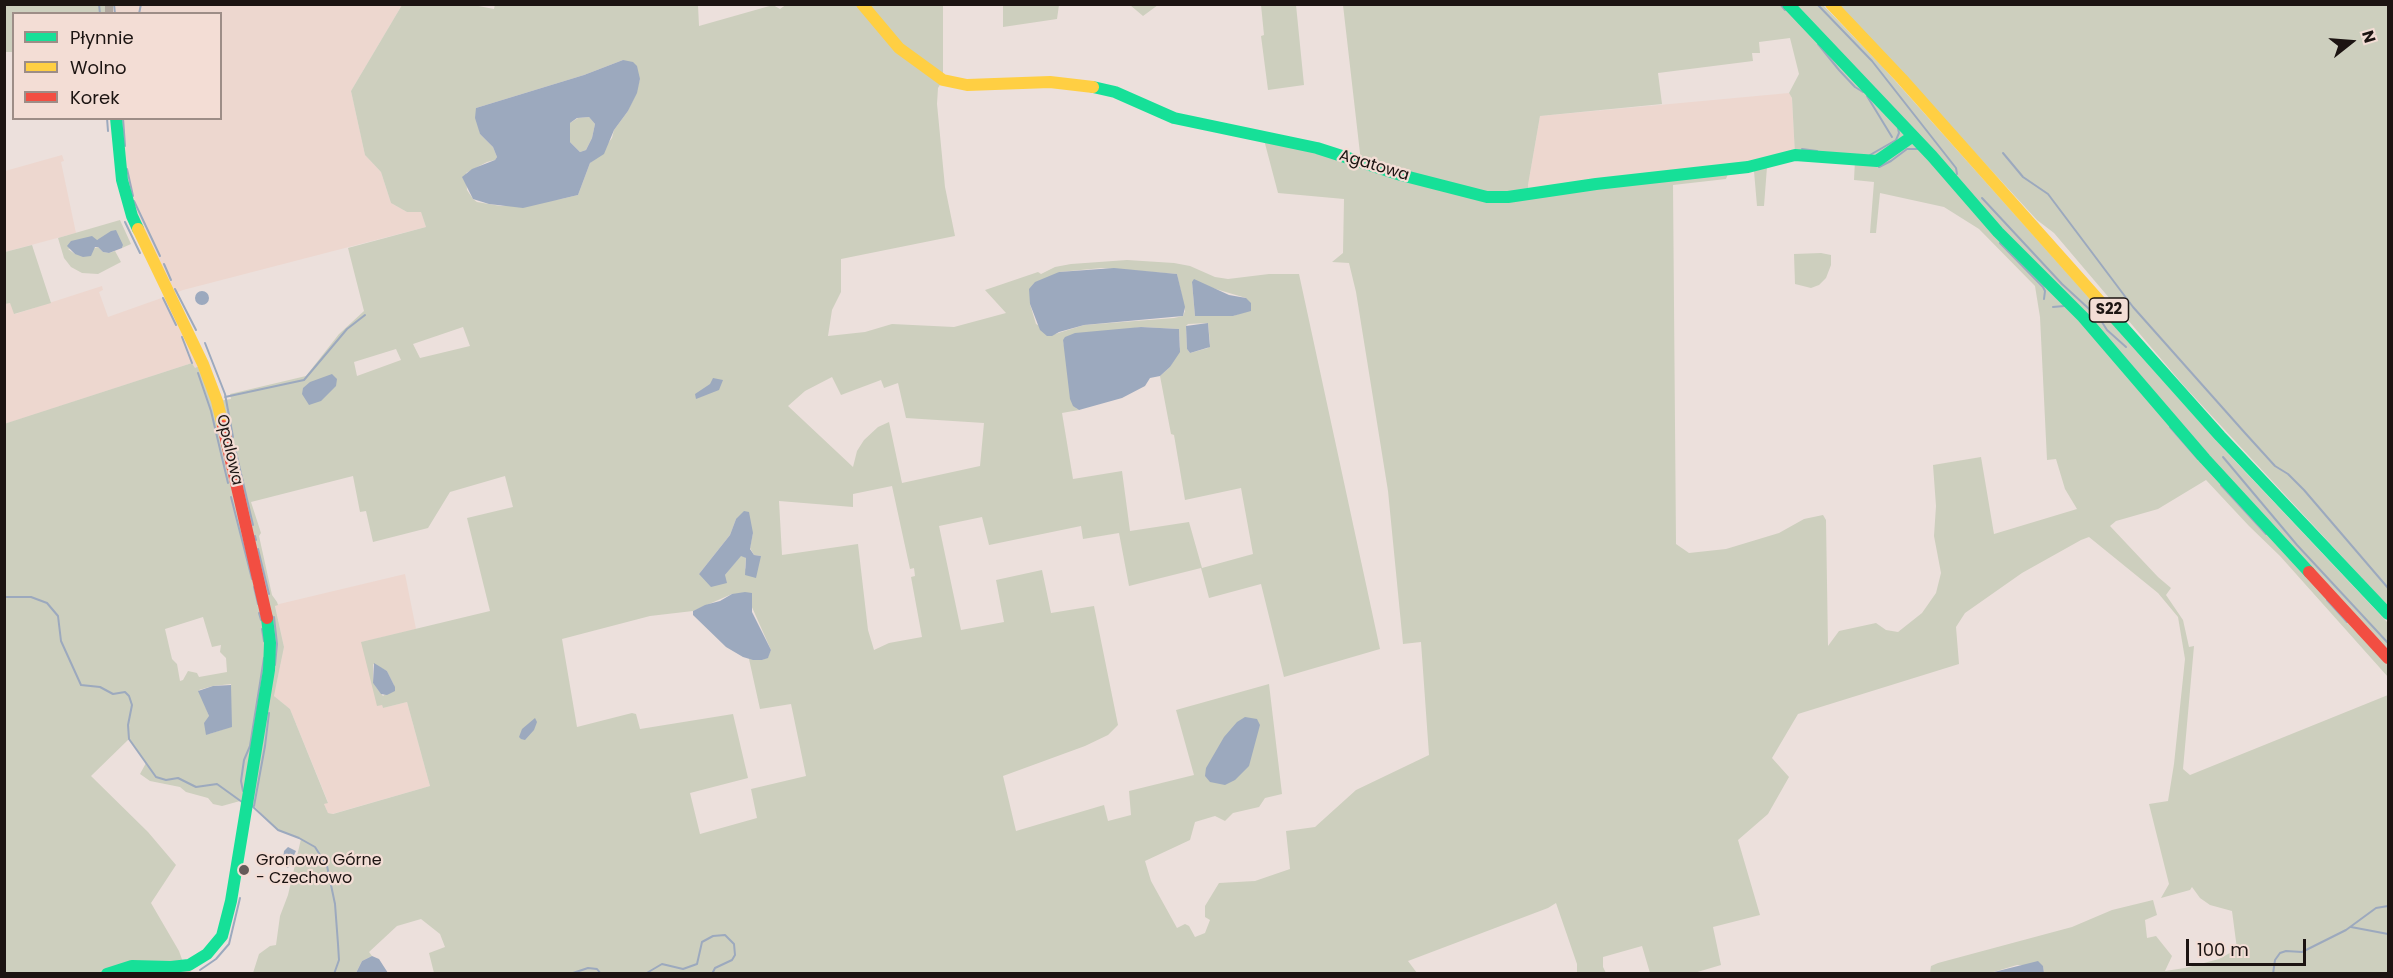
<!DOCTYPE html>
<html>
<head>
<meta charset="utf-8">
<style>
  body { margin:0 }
  #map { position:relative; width:2393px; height:978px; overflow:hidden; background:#ece0dc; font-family:Poppins,sans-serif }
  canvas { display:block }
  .frame { position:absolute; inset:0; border:6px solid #1c1412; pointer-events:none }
  .legend { position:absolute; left:12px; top:12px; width:210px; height:108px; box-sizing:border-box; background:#f3ddd5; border:2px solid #9d8d87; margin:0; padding:8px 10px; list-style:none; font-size:18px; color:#1c1412 }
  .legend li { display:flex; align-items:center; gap:12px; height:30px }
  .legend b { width:30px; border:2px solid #9d8d87 }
  .north { position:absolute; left:2321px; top:12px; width:60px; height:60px; -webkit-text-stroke:4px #f3ddd5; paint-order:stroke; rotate:73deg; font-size:16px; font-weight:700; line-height:24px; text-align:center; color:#1c1412 }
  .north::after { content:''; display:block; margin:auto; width:21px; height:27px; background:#1c1412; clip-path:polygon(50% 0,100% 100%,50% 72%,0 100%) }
  .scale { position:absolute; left:2186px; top:939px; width:120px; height:27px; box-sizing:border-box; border:3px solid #1c1412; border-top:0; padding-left:8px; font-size:18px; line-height:21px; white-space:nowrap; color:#1c1412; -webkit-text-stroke:4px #f3ddd5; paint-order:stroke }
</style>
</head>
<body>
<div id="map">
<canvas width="2393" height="978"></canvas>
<div class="frame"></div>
<ul class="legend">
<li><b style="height:8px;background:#16e098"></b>Płynnie</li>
<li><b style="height:8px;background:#ffcf43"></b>Wolno</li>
<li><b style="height:8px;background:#f24e42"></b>Korek</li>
</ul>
<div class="north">N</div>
<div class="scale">100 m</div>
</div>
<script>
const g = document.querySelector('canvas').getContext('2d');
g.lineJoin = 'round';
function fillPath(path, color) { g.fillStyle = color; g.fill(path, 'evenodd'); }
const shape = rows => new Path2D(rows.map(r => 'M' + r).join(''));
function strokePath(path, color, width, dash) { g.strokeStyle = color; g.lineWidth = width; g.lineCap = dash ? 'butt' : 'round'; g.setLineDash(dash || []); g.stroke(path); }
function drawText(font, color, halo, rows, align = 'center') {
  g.font = font + ' Poppins,sans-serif'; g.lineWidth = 4.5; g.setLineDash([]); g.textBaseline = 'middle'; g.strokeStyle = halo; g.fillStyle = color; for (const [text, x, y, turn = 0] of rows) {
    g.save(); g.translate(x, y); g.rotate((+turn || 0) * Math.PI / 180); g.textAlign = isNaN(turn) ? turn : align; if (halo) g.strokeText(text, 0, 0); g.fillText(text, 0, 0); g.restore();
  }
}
fillPath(shape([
  [109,5,402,5,351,91,365,155,381,172,391,203,407,212,421,212,426,227,183,290,171,295,203,364,195,368,192,363,5,424,4,304,10,303,15,314,102,286,103,290,99,292,108,317,170,295,132,216,116,119,220,118,220,14,109,13],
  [1789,93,1792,98,1795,155,1530,194,1528,185,1540,116],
  [62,155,64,161,61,162,76,233,5,252,5,171],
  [405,574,416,629,362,642,383,708,407,702,430,786,332,814,328,813,324,804,328,802,290,709,274,696,284,647,275,605]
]), '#edd7cf');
fillPath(shape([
  [468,4,494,9,495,4,698,5,699,26,773,5,780,9,787,4,943,5,943,80,938,88,937,104,945,187,955,236,841,259,841,292,832,310,828,336,865,332,892,324,954,327,1006,313,985,290,1038,272,1041,274,1055,267,1071,264,1127,260,1174,263,1190,266,1215,277,1228,279,1269,274,1299,274,1380,649,1284,677,1261,584,1209,598,1201,568,1129,586,1119,533,1083,539,1081,526,989,545,982,517,939,526,961,630,1004,622,996,580,1042,570,1051,613,1094,606,1118,725,1108,735,1085,746,1003,776,1016,831,1104,805,1108,821,1131,815,1129,791,1194,775,1176,710,1269,684,1282,794,1265,798,1259,807,1233,813,1225,821,1215,816,1195,822,1190,840,1145,861,1151,881,1177,928,1185,924,1189,926,1195,937,1205,933,1210,920,1205,917,1205,906,1219,883,1255,881,1290,869,1286,831,1315,827,1356,790,1429,755,1421,642,1403,644,1388,491,1356,292,1349,263,1332,262,1343,253,1344,199,1278,193,1263,136,1361,162,1343,5,1823,5,1882,66,2236,462,2388,623,2388,677,2280,556,2249,526,2206,480,2158,509,2116,521,2110,526,2158,577,2171,588,2166,595,2183,620,2189,647,2194,646,2183,769,2190,775,2388,695,2388,973,2044,974,2043,966,2017,965,1990,973,1930,973,1931,966,1938,963,2072,927,2112,910,2153,900,2157,915,2145,920,2147,938,2156,936,2172,956,2165,971,2185,968,2219,959,2237,949,2232,911,2210,905,2200,898,2192,887,2190,890,2161,898,2169,884,2149,804,2168,801,2174,764,2185,659,2178,617,2158,593,2089,537,2081,540,2022,573,1965,613,1956,627,1959,664,1798,714,1772,758,1789,777,1768,814,1738,840,1760,915,1713,927,1721,965,1694,973,1650,973,1642,946,1603,957,1603,967,1606,973,1577,973,1577,964,1556,903,1548,908,1408,961,1417,973,434,973,429,953,445,947,440,934,421,919,397,926,369,952,372,956,362,961,356,973,253,973,259,954,270,946,276,945,280,916,288,895,301,839,278,830,254,806,240,801,222,806,213,804,208,798,186,792,180,787,150,781,140,774,146,763,129,739,91,776,148,832,176,865,151,903,179,951,184,965,189,965,191,973,5,973,4,424,192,363,195,368,203,364,218,401,231,399,230,394,306,376,339,334,364,311,348,248,426,227,421,212,407,212,391,203,381,172,365,155,351,91,402,5],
  [1790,38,1799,74,1789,93,1792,98,1795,155,1855,160,1854,180,1874,182,1870,233,1876,233,1880,193,1944,207,1979,229,2035,286,2040,317,2047,460,2056,459,2065,489,2077,509,1994,534,1981,457,1933,465,1936,506,1934,536,1941,573,1936,593,1922,613,1898,632,1886,630,1876,623,1839,631,1828,646,1826,520,1823,515,1804,519,1779,533,1726,549,1689,553,1676,544,1673,185,1726,179,1728,174,1754,171,1757,206,1764,206,1767,167,1529,194,1528,185,1540,116,1662,104,1658,73,1753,61,1752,53,1760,53,1759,42],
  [623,60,640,79,636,93,628,111,614,130,612,138,598,156,590,163,578,195,561,199,501,206,477,202,473,199,467,190,466,173,487,162,495,160,497,157,493,147,480,134,476,108,584,75],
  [1102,268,1177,274,1185,311,1183,316,1174,318,1084,325,1055,334,1036,324,1030,304,1059,272],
  [1192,282,1246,298,1241,313,1233,316,1195,316],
  [1208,323,1210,343,1208,348,1190,353,1187,349,1186,326,1188,324],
  [463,327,470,346,420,358,413,344],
  [1141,327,1179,329,1180,347,1170,367,1160,376,1171,434,1174,435,1185,500,1241,488,1253,554,1202,568,1189,522,1130,531,1122,471,1073,479,1062,413,1079,410,1076,408,1063,340],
  [396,349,401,360,357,376,354,362],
  [832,377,841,395,881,380,884,388,898,383,906,418,984,423,980,466,902,483,889,422,878,427,864,440,857,451,853,467,788,406,805,391],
  [353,476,360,512,366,511,373,542,428,528,450,492,505,476,513,507,467,518,490,611,361,642,377,706,382,705,383,708,407,702,430,786,333,814,328,813,324,804,328,803,290,709,274,696,284,647,275,606,278,605,277,602,272,595,259,536,261,533,251,502],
  [892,486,910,569,914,568,915,576,911,577,922,637,889,643,874,650,868,630,858,544,782,555,779,501,853,507,853,494],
  [736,519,753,533,750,548,754,555,761,556,745,569,746,558,741,555,725,575,699,574,730,535],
  [732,594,751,605,771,650,768,657,762,660,749,659,760,709,791,704,806,776,751,789,757,818,700,834,690,793,748,778,733,714,640,729,636,714,632,713,577,727,562,639,650,616,693,611],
  [203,617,212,647,221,645,220,652,226,658,227,672,199,677,197,673,188,671,183,680,180,681,177,664,172,659,165,629],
  [373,664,387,671,394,685,383,696,373,683],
  [231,684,224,729,209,734,209,716,199,690,213,686],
  [5,5,109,5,109,13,14,14,13,52,5,52],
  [1003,5,1059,5,1057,19,1003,27],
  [1130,5,1158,5,1143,16],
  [1261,5,1296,5,1304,85,1268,90,1261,36,1264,35],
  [1839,5,2388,5,2388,606,2184,386,2054,233,2037,220],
  [589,117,595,124,592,138,586,150,580,152,570,142,570,123,578,118],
  [120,220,131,244,122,248,123,245,100,239,68,249,75,254,92,253,92,249,98,247,103,252,109,253,115,251,121,262,98,274,82,273,71,267,64,258,58,238],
  [32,245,51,303,14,314,10,303,5,304,5,252],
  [1821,253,1831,255,1831,265,1826,278,1819,285,1811,288,1795,284,1794,254]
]), '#cdcfbe');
fillPath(shape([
  [623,60,633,62,637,66,640,79,637,93,628,111,614,130,604,154,590,163,578,195,523,208,489,204,473,199,462,177,472,169,495,160,497,157,493,147,480,134,475,118,476,108,584,75],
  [589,117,595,124,592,138,586,150,580,152,570,142,570,123,577,118],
  [116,230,123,245,122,248,109,253,103,252,98,247,95,247,91,256,83,257,75,254,67,246,71,241,92,236,97,240,111,231],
  [1114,268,1177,274,1185,307,1183,316,1084,325,1059,332,1052,336,1047,336,1040,330,1030,304,1029,289,1035,282,1059,272],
  [1194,279,1229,295,1246,298,1251,303,1251,311,1233,316,1195,316,1192,282],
  '195 298a7 7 0 1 1 14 0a7 7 0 1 1-14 0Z',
  [1208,323,1210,347,1190,353,1187,349,1186,326],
  [1141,327,1179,329,1180,352,1170,367,1160,376,1150,378,1145,386,1122,398,1079,410,1073,406,1070,399,1063,340,1065,337,1075,333],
  [332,374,337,379,336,386,321,401,309,405,302,394,303,388,310,382],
  [713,378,723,380,719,390,696,399,695,394,710,384],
  [744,511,749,512,753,533,750,549,754,555,761,556,756,578,745,575,746,558,741,556,725,575,727,583,711,587,699,574,730,535,736,519],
  [745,592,752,593,752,612,771,650,768,658,762,660,753,660,743,657,726,647,693,615,693,611,705,605,720,601,732,594],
  [374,663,387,671,395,687,395,691,387,695,381,694,373,683],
  [231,685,232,727,206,735,204,723,209,716,198,691,213,686],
  [1245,717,1257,719,1260,725,1249,766,1235,780,1225,785,1210,782,1205,776,1206,768,1224,737,1237,722],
  [535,718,537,722,534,730,525,740,521,739,519,737,522,729],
  [288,847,296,851,288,868,285,865,286,861,283,860,284,851],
  [372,956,379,959,388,973,356,973,362,961],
  [2038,961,2043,966,2044,973,1990,973]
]), '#9ca9be');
strokePath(shape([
  [99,4,100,14],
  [114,4,115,14],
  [1780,4,1785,10],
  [1817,4,1872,61,1956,168,1957,174],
  [139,14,141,4],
  [1818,44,1839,70,1855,87,1863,92],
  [1867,96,1892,137],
  [107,118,108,131],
  [123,118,125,146],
  [1802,149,1817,151],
  [2003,153,2023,177,2048,194,2133,307,2245,433,2275,466,2288,474,2304,490,2388,588],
  [1870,155,1896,140,1899,133,1898,128],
  [1879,167,1891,161,1907,149,1919,149],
  [127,169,133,196],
  [1982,198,2062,284,2100,319,2107,330,2126,347],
  [134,201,160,256],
  [125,222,140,253],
  [2000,243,2043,287,2045,291,2044,299],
  [164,264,171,280],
  [175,289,196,330],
  [163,298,176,325],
  [2053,307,2064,306],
  [182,337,192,363],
  [205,343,225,394,233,437],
  [198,373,211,411,228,483],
  [225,397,304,380,347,329,365,315],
  [2170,427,2198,459],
  [235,448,253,525],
  [2223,457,2297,545,2388,643],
  [2221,485,2266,534],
  [231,497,252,579],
  [255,536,256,540],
  [258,549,269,594],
  [254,587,258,604],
  [4,597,31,597,47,603,58,616,61,641,81,685,100,687,113,694,125,692,129,696,132,705,128,725,129,739,156,777,166,780,178,778,196,787,217,784,242,802],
  [2327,600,2347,622],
  [259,613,261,620],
  [274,617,277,644,275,665],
  [262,629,264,641],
  [243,791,241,781,244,760,250,746,264,658],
  [251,805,278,830,299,838,315,847,327,866,335,904,338,944,339,960,334,974],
  [254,806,265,746,269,713],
  [2351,927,2388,934],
  [200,970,216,959,229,944,240,898],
  [570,974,588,968,597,969,601,974],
  [645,974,662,964,683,969,697,964,702,942,713,936,725,935,734,944,735,955,732,960,715,968,712,974],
  [2273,974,2275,960,2280,953,2286,951,2302,952,2346,930,2376,908,2388,906]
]), '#9ca9be', 2);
strokePath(shape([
  [109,4,109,14]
]), '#b2a8a0', 8);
strokePath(shape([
  [1788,4,1932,156,1998,232,2083,317,2205,459,2309,572],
  [1093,87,1115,92,1174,118,1317,148,1401,175,1487,197,1508,197,1596,184,1748,167,1795,155,1877,161,1913,136],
  [116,118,122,180,132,216,138,229],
  [2112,315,2220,436,2388,614],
  [107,974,132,966,171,967,189,965,207,954,222,936,231,901,269,670,270,643,267,618]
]), '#16e098', 12);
strokePath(shape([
  [862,4,899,48,943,80,967,85,1050,82,1093,87],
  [1831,4,1902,79,2112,315],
  [138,229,203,364,217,401,223,426]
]), '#ffcf43', 12);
strokePath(shape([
  [223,426,267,618],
  [2309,572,2388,658]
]), '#f24e42', 12);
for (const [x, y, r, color] of [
  [244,870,6,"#655b59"]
]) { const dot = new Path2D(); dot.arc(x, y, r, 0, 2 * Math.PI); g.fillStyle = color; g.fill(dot); strokePath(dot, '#f3ddd5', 2); }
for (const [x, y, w] of [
  [2109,310,39]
]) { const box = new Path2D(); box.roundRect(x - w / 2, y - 12, w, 24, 4.5); g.fillStyle = '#f3ddd5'; g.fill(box); strokePath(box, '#1c1412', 1.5); }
drawText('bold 15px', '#1c1412', null, [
  ["S22",2109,310]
]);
drawText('16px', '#1c1412', '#f3ddd5', [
  ["Agatowa",1374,166,17],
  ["Opalowa",229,450,77]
]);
drawText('16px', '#1c1412', '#f3ddd5', [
  ["Gronowo Górne",256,861],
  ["- Czechowo",256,879]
], 'left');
</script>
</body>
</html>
